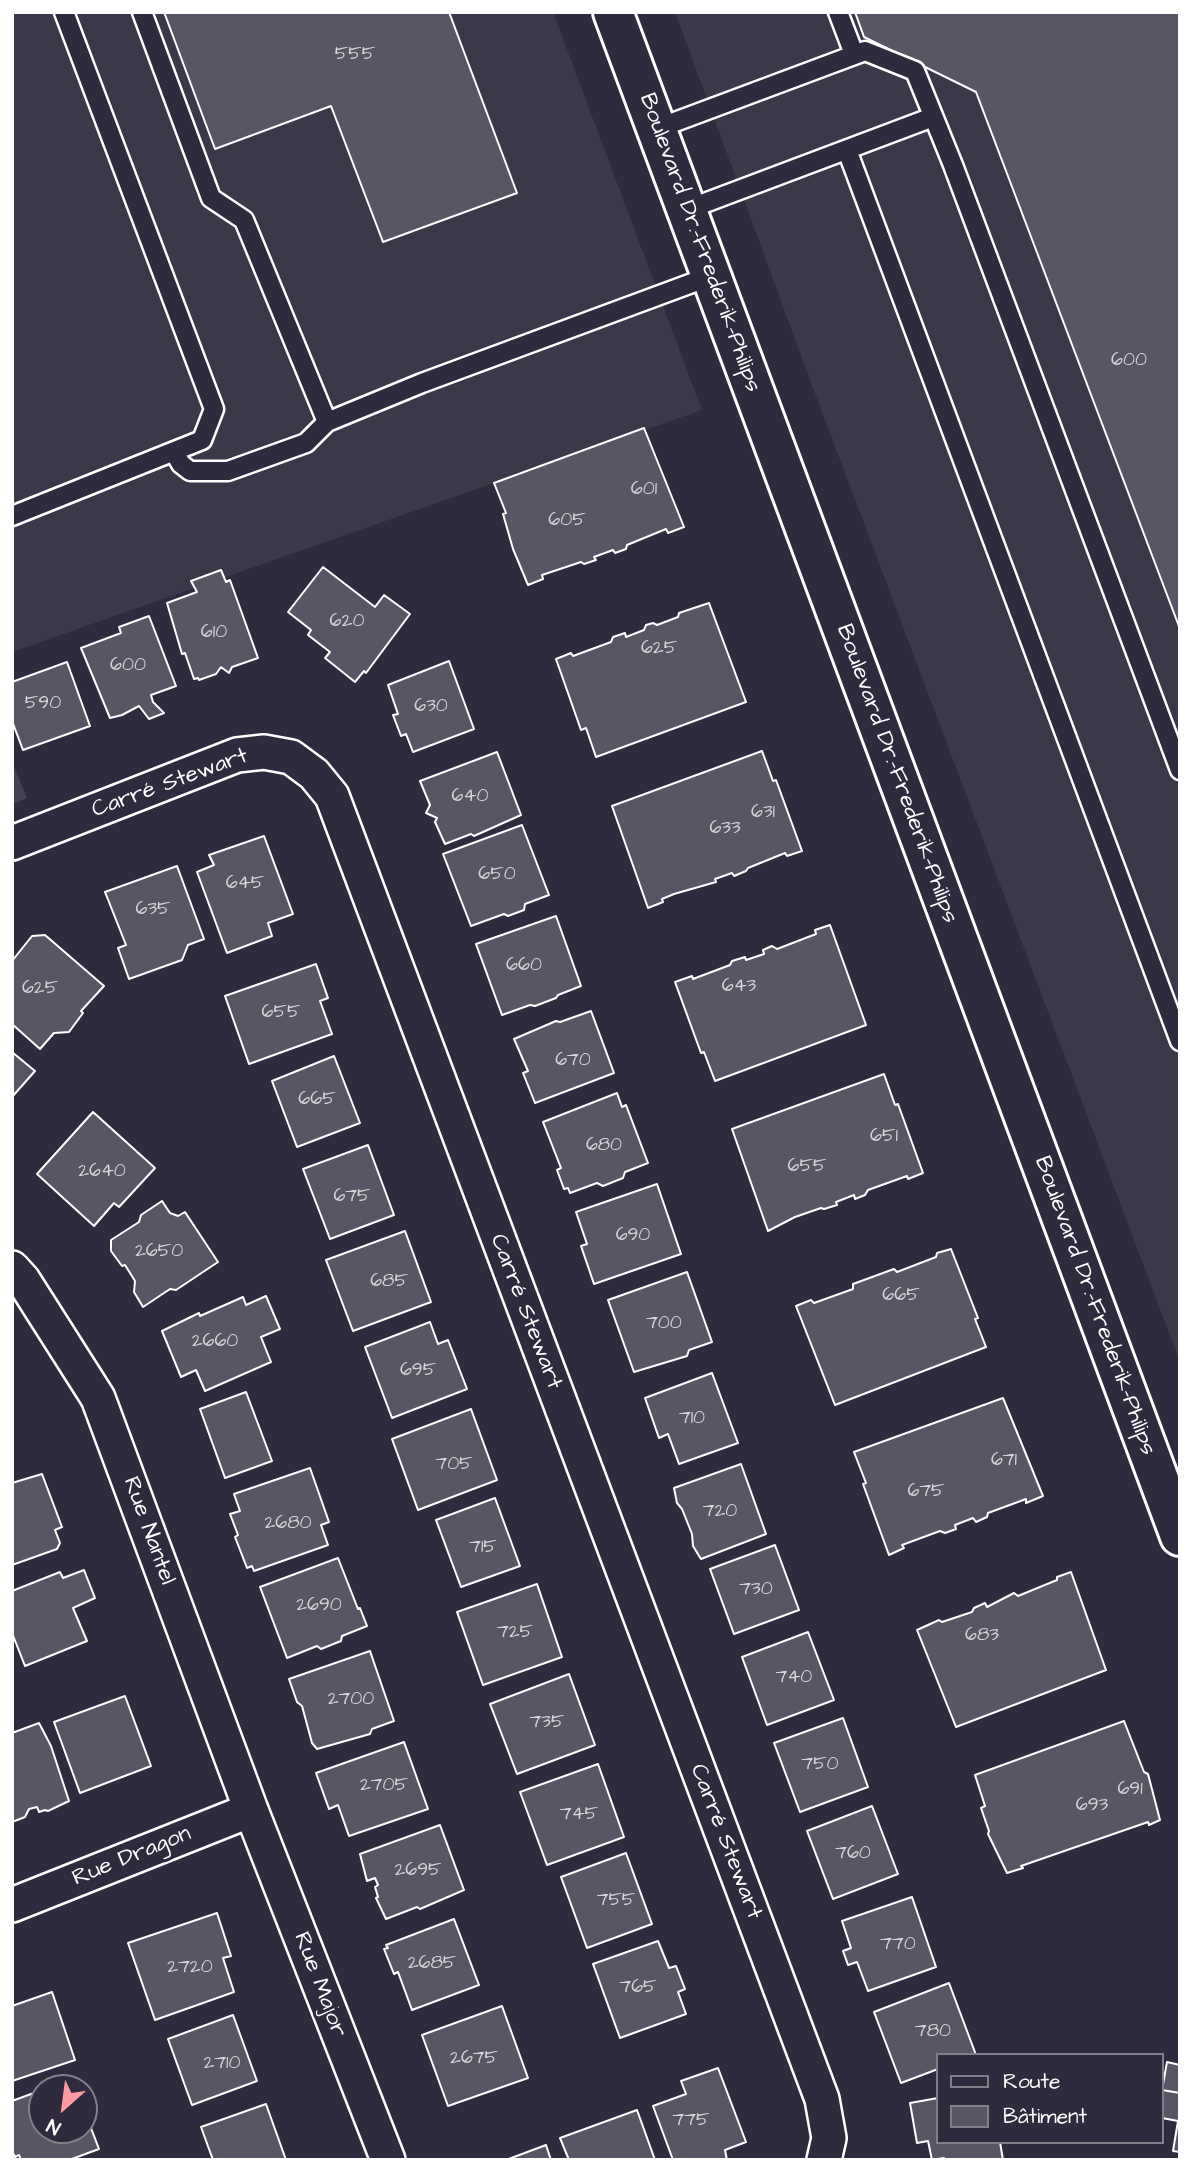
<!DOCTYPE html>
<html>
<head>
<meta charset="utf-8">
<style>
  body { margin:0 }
  #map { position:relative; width:1192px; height:2172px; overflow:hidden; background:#2f2a3d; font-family:"Architects Daughter",sans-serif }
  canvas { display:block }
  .frame { position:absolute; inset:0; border:14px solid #fff; pointer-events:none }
  .legend { position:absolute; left:936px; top:2053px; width:228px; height:91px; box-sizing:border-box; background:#2f2a3d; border:2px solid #827f8b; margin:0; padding:9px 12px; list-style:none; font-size:21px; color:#fff }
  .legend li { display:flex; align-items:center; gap:14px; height:35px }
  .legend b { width:35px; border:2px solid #827f8b }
  .north { position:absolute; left:28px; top:2074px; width:70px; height:70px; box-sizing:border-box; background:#2f2a3d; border:2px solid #827f8b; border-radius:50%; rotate:208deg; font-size:19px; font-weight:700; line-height:28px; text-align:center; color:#fff }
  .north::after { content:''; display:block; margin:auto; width:24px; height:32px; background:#ff9aa2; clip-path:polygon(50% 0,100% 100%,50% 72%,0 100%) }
</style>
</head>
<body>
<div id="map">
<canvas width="1192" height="2172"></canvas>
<div class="frame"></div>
<ul class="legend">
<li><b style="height:9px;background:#2f2a3d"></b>Route</li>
<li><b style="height:19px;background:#595564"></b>Bâtiment</li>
</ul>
<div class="north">N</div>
</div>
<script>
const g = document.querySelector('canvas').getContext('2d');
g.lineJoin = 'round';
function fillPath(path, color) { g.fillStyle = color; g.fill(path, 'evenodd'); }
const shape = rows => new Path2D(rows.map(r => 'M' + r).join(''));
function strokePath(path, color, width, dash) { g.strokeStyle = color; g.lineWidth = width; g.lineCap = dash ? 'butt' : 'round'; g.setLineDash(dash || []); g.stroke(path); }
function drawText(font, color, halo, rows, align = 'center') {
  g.font = font + ' "Architects Daughter",sans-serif'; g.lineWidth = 6; g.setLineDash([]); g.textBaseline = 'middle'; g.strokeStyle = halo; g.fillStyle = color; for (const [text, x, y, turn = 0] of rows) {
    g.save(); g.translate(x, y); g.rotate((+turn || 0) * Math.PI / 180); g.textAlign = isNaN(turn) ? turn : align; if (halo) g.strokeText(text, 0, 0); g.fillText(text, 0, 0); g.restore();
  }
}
fillPath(shape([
  [12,12,553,12,702,410,12,652],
  [675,12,1180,12,1180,1362,810,380]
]), '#3c3749');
fillPath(shape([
  [12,762,27,798,12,804]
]), '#464152');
const building = shape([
  [164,12,449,12,517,193,383,242,331,106,215,149,164,12],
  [855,12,1180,12,1180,629,976,92,864,37,855,12],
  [644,428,684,527,668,533,666,529,627,545,626,549,615,553,613,550,594,557,596,560,584,564,581,562,542,575,543,579,528,585,513,549,503,514,506,513,494,483,644,428],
  [323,567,375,607,384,595,410,614,366,673,364,671,355,682,325,658,330,652,308,635,311,630,288,612,323,567],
  [221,570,226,582,230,580,258,658,232,667,229,673,221,667,216,674,199,680,198,678,194,679,185,653,182,654,167,603,197,592,191,581,221,570],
  [709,603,746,702,596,757,586,728,581,730,556,659,571,653,573,656,611,642,613,637,625,633,626,637,644,630,646,625,653,623,657,625,678,617,679,613,709,603],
  [149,616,176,686,151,695,153,702,164,713,149,719,139,706,122,715,110,718,81,648,121,633,119,627,149,616],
  [449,661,474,729,413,752,406,734,401,736,393,715,398,714,388,685,449,661],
  [67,662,90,726,23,750,12,721,12,682,67,662],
  [762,751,773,781,776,780,802,851,787,856,785,853,748,868,746,871,734,876,732,873,715,879,716,882,674,894,662,899,663,902,648,908,612,806,762,751],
  [497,752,521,815,474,836,471,834,445,844,435,822,437,818,426,813,430,805,420,781,497,752],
  [522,825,549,895,525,904,524,910,508,916,504,914,471,926,443,854,522,825],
  [264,836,293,914,268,923,272,936,227,953,197,872,214,865,209,855,264,836],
  [177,866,204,939,188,945,182,960,129,979,118,948,126,945,105,892,177,866],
  [556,916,581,986,558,995,556,998,535,1006,530,1005,502,1015,476,944,556,916],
  [830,925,866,1025,715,1081,704,1052,701,1053,675,982,692,976,693,979,730,965,732,961,745,957,746,960,764,954,763,950,772,946,777,949,816,934,815,930,830,925],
  [45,935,104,986,81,1011,83,1013,69,1032,54,1033,40,1049,12,1024,12,961,32,936,45,935],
  [316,964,328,998,320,1001,332,1034,249,1064,225,996,316,964],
  [591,1011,614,1073,535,1103,523,1073,528,1071,514,1039,556,1021,560,1022,591,1011],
  [12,1052,35,1071,12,1097,12,1052],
  [334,1056,360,1123,297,1147,272,1081,334,1056],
  [884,1074,895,1105,898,1104,923,1173,908,1179,907,1176,868,1190,865,1195,855,1199,854,1195,836,1202,837,1205,824,1209,821,1208,795,1217,768,1231,732,1129,884,1074],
  [617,1093,622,1107,626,1105,648,1163,625,1172,623,1178,603,1186,597,1183,570,1193,568,1188,564,1189,557,1170,561,1168,543,1122,617,1093],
  [93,1112,155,1168,119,1207,114,1203,94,1226,37,1174,93,1112],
  [368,1145,394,1215,330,1239,303,1169,368,1145],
  [657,1184,681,1254,594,1284,581,1246,587,1244,576,1212,657,1184],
  [162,1201,170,1213,178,1216,185,1212,218,1262,176,1290,170,1289,143,1307,134,1292,135,1281,125,1265,122,1266,111,1251,111,1240,139,1222,141,1215,162,1201],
  [405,1231,431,1302,353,1331,326,1260,405,1231],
  [951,1249,978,1318,975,1319,986,1347,835,1405,796,1306,811,1300,814,1303,853,1289,853,1284,894,1269,897,1272,936,1257,937,1253,951,1249],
  [687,1272,712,1342,689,1350,687,1356,634,1372,608,1300,687,1272],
  [266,1296,280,1329,261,1337,271,1362,205,1391,196,1370,181,1377,162,1331,199,1313,200,1316,243,1297,246,1305,266,1296],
  [430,1322,438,1344,448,1340,467,1389,392,1418,365,1347,430,1322],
  [712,1373,738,1443,679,1464,668,1434,659,1438,645,1398,712,1373],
  [246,1392,272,1461,225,1478,200,1409,246,1392],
  [1003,1398,1043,1496,1026,1503,1026,1499,988,1513,987,1517,976,1522,973,1518,955,1525,956,1529,945,1533,940,1531,902,1545,904,1548,889,1555,863,1484,866,1483,854,1452,1003,1398],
  [471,1409,497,1480,418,1510,392,1439,471,1409],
  [741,1464,766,1534,701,1559,693,1546,692,1534,682,1509,677,1503,674,1488,741,1464],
  [310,1468,329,1522,321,1525,328,1545,254,1571,252,1566,247,1568,235,1537,238,1535,230,1514,240,1511,234,1494,310,1468],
  [42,1474,62,1527,55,1530,60,1543,57,1549,12,1565,12,1483,42,1474],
  [495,1498,520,1566,461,1587,436,1520,495,1498],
  [775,1545,799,1610,734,1634,710,1569,775,1545],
  [338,1558,358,1609,360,1608,367,1626,342,1636,341,1641,321,1649,317,1646,287,1658,260,1587,338,1558],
  [84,1570,95,1598,73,1608,87,1641,25,1666,12,1633,12,1591,60,1572,63,1578,84,1570],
  [1071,1572,1106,1670,956,1727,917,1630,939,1620,942,1622,972,1612,974,1608,985,1603,987,1607,1014,1593,1018,1596,1057,1580,1057,1577,1071,1572],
  [537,1584,562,1657,483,1685,457,1612,537,1584],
  [808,1632,834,1700,767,1725,742,1657,808,1632],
  [370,1651,394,1721,372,1729,370,1734,317,1749,312,1743,302,1706,297,1702,289,1679,370,1651],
  [569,1674,595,1745,517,1774,490,1704,569,1674],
  [125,1696,151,1766,80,1793,54,1722,125,1696],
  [843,1718,868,1787,800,1812,774,1743,843,1718],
  [1124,1721,1144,1772,1148,1774,1160,1820,1149,1825,1148,1822,1021,1866,1023,1868,1007,1873,988,1834,989,1831,981,1808,985,1806,975,1775,1124,1721],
  [39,1723,51,1746,69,1801,48,1811,45,1810,39,1812,37,1807,29,1809,25,1817,12,1822,12,1733,39,1723],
  [404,1742,428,1809,349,1836,338,1805,329,1809,316,1773,404,1742],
  [598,1764,624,1837,547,1865,520,1792,598,1764],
  [872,1806,898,1874,833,1899,807,1831,872,1806],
  [440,1825,464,1890,420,1909,417,1907,386,1919,376,1898,378,1897,375,1887,378,1885,375,1878,367,1881,360,1854,440,1825],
  [626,1853,652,1924,587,1948,561,1877,626,1853],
  [912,1897,936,1967,868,1991,857,1962,848,1965,843,1951,851,1948,842,1921,912,1897],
  [217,1913,231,1956,223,1958,234,1992,155,2020,128,1943,217,1913],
  [454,1919,479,1985,412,2010,398,1972,394,1974,384,1949,388,1948,386,1945,454,1919],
  [658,1941,669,1968,676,1966,685,1989,678,1992,686,2014,620,2038,593,1964,658,1941],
  [949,1983,976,2055,938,2055,938,2069,901,2083,874,2012,949,1983],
  [52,1992,75,2060,12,2081,12,2006,52,1992],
  [502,2006,528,2078,448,2106,422,2035,502,2006],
  [233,2015,257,2081,192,2105,168,2039,233,2015],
  [1167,2062,1180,2065,1180,2093,1162,2090,1167,2062],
  [718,2068,746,2142,725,2150,727,2160,673,2160,653,2106,686,2094,681,2081,718,2068],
  [69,2080,72,2088,48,2088,69,2080],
  [42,2090,42,2130,84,2130,84,2116,86,2115,99,2149,69,2160,21,2160,19,2155,15,2157,12,2151,12,2101,42,2090],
  [1162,2090,1180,2093,1180,2152,1173,2151,1178,2121,1162,2118,1162,2090],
  [938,2098,938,2142,1000,2142,1003,2160,944,2160,944,2158,932,2160,928,2141,917,2143,910,2103,938,2098],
  [266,2104,286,2160,213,2160,201,2127,266,2104],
  [637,2110,655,2160,569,2160,560,2138,637,2110],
  [546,2145,551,2160,506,2160,546,2145]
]);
fillPath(building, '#595564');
strokePath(building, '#fff', 2);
const lane = shape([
  [142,12,211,198,244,220,327,422,422,383,711,276],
  [838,12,854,54],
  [656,129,865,51,915,71,953,165,1180,770],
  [847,150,1180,1041],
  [686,210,933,117],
  [174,452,181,464,190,471,228,471,306,443,327,422],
  [12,516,202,440,214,409,64,12]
]);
const street = shape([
  [12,843,237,755,264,752,291,757,314,774,332,796,822,2099,829,2138,824,2160],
  [12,1268,23,1280,98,1398,251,1810,388,2160],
  [12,1905,251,1810]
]);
const secondary = shape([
  [613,12,1180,1536]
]);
strokePath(lane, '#fff', 23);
strokePath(street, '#fff', 38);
strokePath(secondary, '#fff', 44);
strokePath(lane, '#2f2a3d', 18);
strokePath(street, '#2f2a3d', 33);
strokePath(secondary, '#2f2a3d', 38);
drawText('19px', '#d6d4d8', null, [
  ["555",355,55],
  ["600",1129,361],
  ["601",644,490],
  ["605",567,521],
  ["620",347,622],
  ["610",214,633],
  ["625",659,649],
  ["600",128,666],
  ["590",43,704],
  ["630",431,707],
  ["640",470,797],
  ["631",763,813],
  ["633",725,829],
  ["650",497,875],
  ["645",245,884],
  ["635",153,910],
  ["660",524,966],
  ["643",739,987],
  ["625",40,989],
  ["655",281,1013],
  ["670",573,1061],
  ["665",317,1100],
  ["651",884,1137],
  ["680",604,1146],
  ["655",807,1167],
  ["2640",102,1172],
  ["675",352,1197],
  ["690",633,1236],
  ["2650",159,1252],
  ["685",389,1282],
  ["665",901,1296],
  ["700",664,1324],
  ["2660",215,1342],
  ["695",418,1371],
  ["710",692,1419],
  ["671",1004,1461],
  ["705",454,1465],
  ["675",926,1492],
  ["720",720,1512],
  ["2680",288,1524],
  ["715",483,1548],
  ["730",756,1590],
  ["2690",319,1606],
  ["725",515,1633],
  ["683",982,1636],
  ["740",794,1678],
  ["2700",351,1700],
  ["735",547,1723],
  ["750",820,1765],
  ["2705",384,1786],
  ["691",1130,1790],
  ["693",1092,1806],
  ["745",579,1815],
  ["760",853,1854],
  ["2695",418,1871],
  ["755",616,1901],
  ["770",898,1945],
  ["2685",432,1964],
  ["2720",190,1968],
  ["765",638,1988],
  ["780",933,2032],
  ["2675",474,2059],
  ["2710",222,2064],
  ["775",691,2121]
]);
drawText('23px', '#fff', '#2f2a3d', [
  ["Boulevard Dr.-Frederik-Philips",699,243,70],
  ["Boulevard Dr.-Frederik-Philips",896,774,70],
  ["Carré Stewart",170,784,-20],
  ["Boulevard Dr.-Frederik-Philips",1094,1306,70],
  ["Carré Stewart",525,1312,69],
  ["Rue Nantel",148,1531,70],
  ["Carré Stewart",725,1842,69],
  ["Rue Dragon",132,1857,-22],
  ["Rue Major",319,1985,69]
]);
</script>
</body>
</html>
